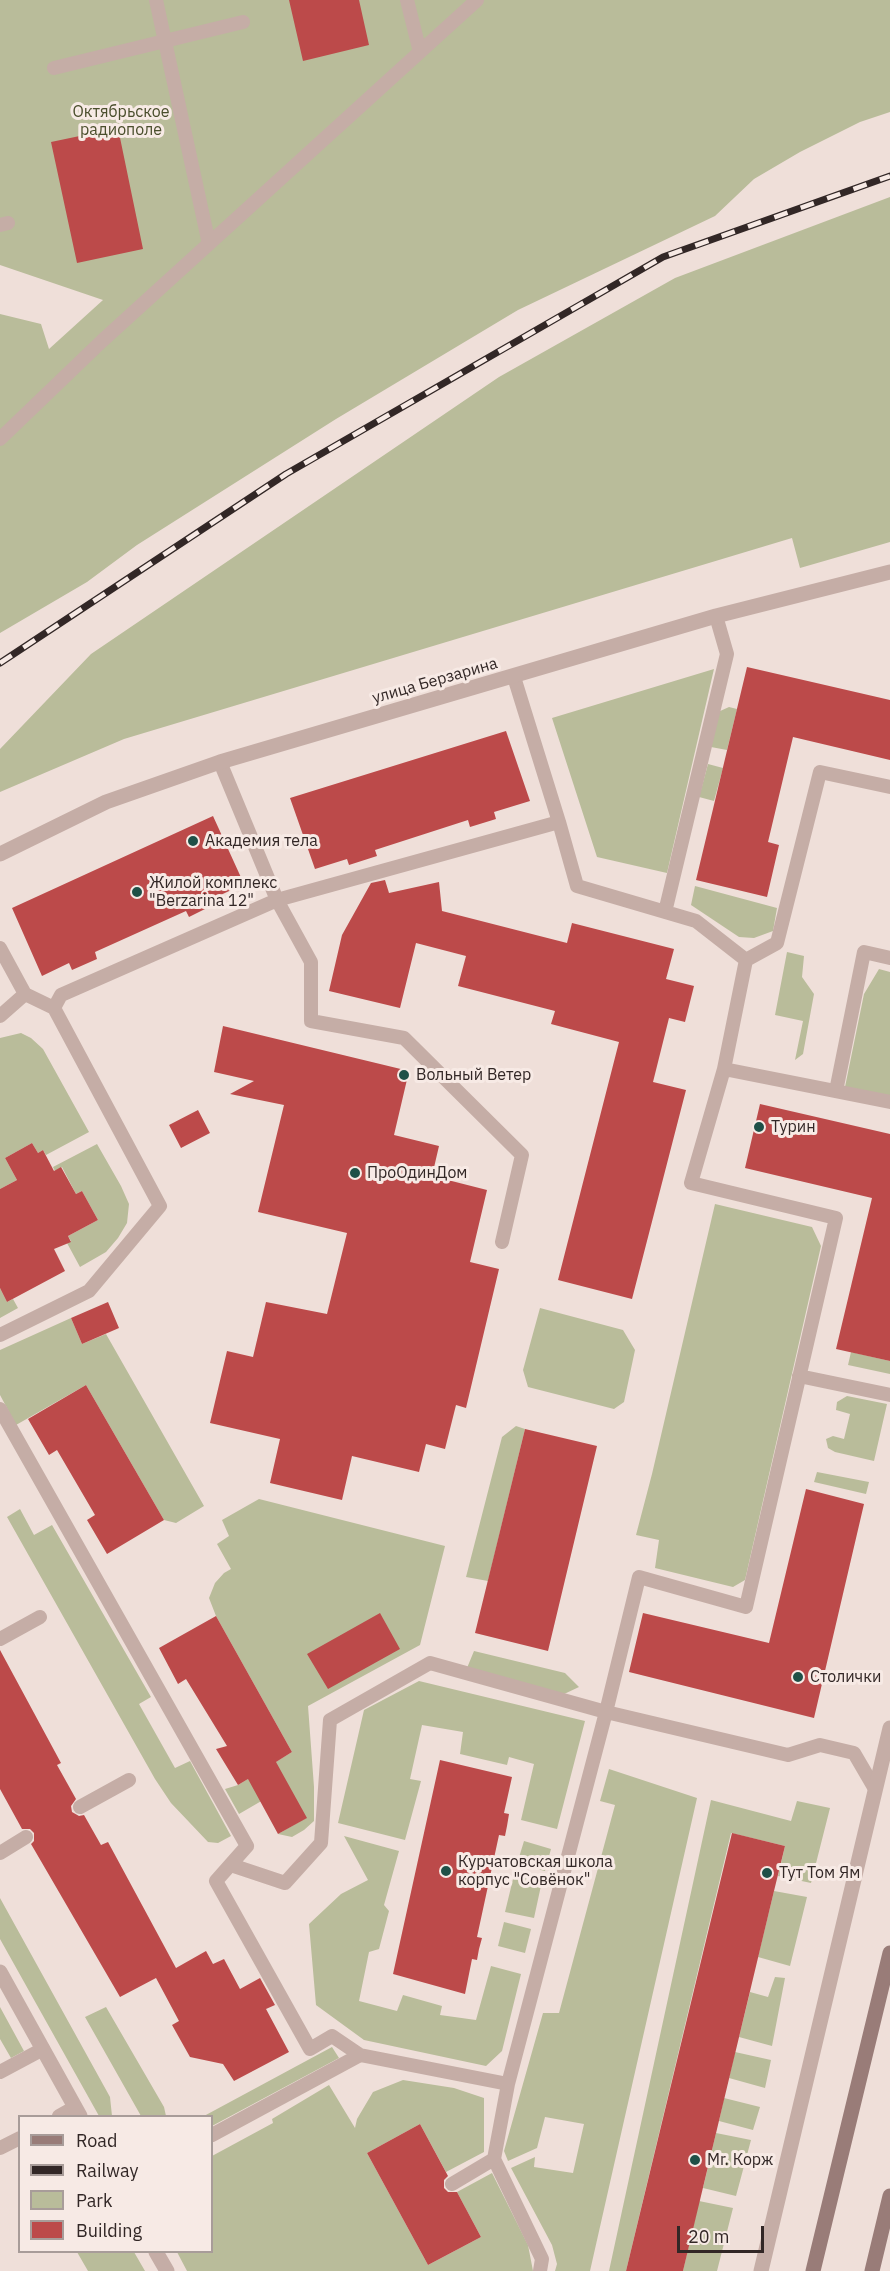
<!DOCTYPE html>
<html>
<head>
<meta charset="utf-8">
<style>
  body { margin:0 }
  #map { position:relative; width:890px; height:2271px; overflow:hidden; background:#efdfd9; font-family:"IBM Plex Sans",sans-serif }
  canvas { display:block }
  .legend { position:absolute; left:18px; top:2115px; width:195px; height:138px; box-sizing:border-box; background:#f7eae5; border:2px solid #a89c99; margin:0; padding:8px 10px; list-style:none; font-size:18px; color:#322726 }
  .legend li { display:flex; align-items:center; gap:12px; height:30px }
  .legend b { width:30px; border:2px solid #a89c99 }
  .scale { position:absolute; left:677px; top:2226px; width:87px; height:27px; box-sizing:border-box; border:3px solid #322726; border-top:0; padding-left:8px; font-size:18px; line-height:21px; white-space:nowrap; color:#322726; -webkit-text-stroke:4px #f7eae5; paint-order:stroke }
</style>
</head>
<body>
<div id="map">
<canvas width="890" height="2271"></canvas>
<ul class="legend">
<li><b style="height:8px;background:#997c78"></b>Road</li>
<li><b style="height:8px;background:#322726"></b>Railway</li>
<li><b style="height:16px;background:#b9bc9a"></b>Park</li>
<li><b style="height:16px;background:#bc4a4a"></b>Building</li>
</ul>
<div class="scale">20 m</div>
</div>
<script>
const g = document.querySelector('canvas').getContext('2d');
g.lineJoin = 'round';
function fillPath(path, color) { g.fillStyle = color; g.fill(path, 'evenodd'); }
const shape = rows => new Path2D(rows.map(r => 'M' + r).join(''));
function strokePath(path, color, width, dash) { g.strokeStyle = color; g.lineWidth = width; g.lineCap = dash ? 'butt' : 'round'; g.setLineDash(dash || []); g.stroke(path); }
function drawText(font, color, halo, rows, align = 'center') {
  g.font = font + ' "IBM Plex Sans",sans-serif'; g.lineWidth = 6; g.setLineDash([]); g.textBaseline = 'middle'; g.strokeStyle = halo; g.fillStyle = color; for (const [text, x, y, turn = 0] of rows) {
    g.save(); g.translate(x, y); g.rotate((+turn || 0) * Math.PI / 180); g.textAlign = isNaN(turn) ? turn : align; if (halo) g.strokeText(text, 0, 0); g.fillText(text, 0, 0); g.restore();
  }
}
fillPath(shape([
  [0,0,890,0,890,112,860,122,800,152,754,179,715,216,518,310,336,419,137,545,87,582,0,633,0,314,41,324,49,349,103,300,0,265],
  [890,197,890,542,800,568,792,538,124,739,0,792,0,749,91,654,499,377,675,278],
  [714,669,667,873,597,857,552,718],
  [729,707,737,709,727,750,711,747,718,712],
  [708,764,723,768,714,801,699,797],
  [695,886,777,908,773,931,754,938,739,937,691,905],
  [787,952,804,956,802,977,814,994,803,1054,795,1060,803,1021,775,1015],
  [879,969,890,972,890,1097,845,1087,864,994],
  [21,1033,31,1038,43,1049,89,1132,46,1155,43,1150,38,1153,32,1143,5,1158,17,1180,0,1189,0,1038],
  [97,1144,121,1186,129,1204,127,1223,118,1238,106,1252,80,1267,67,1243,71,1241,68,1236,98,1220,82,1191,76,1194,62,1167,55,1171,53,1167],
  [715,1204,812,1227,821,1246,745,1580,733,1587,655,1568,659,1540,636,1535,652,1474],
  [0,1288,7,1302,13,1299,18,1308,0,1318],
  [540,1308,623,1330,635,1350,624,1402,614,1409,528,1387,523,1370],
  [71,1318,82,1344,106,1334,204,1506,176,1523,164,1520,86,1385,16,1425,0,1395,0,1350],
  [851,1352,890,1361,890,1374,848,1365],
  [847,1396,887,1404,874,1461,835,1452,828,1448,826,1439,833,1436,844,1439,850,1414,836,1410,837,1402],
  [516,1426,525,1429,488,1581,466,1577,502,1437],
  [817,1472,869,1482,866,1494,814,1482],
  [259,1499,445,1546,420,1645,308,1706,314,1787,314,1821,304,1830,292,1837,278,1834,306,1818,270,1796,239,1814,225,1789,238,1785,292,1752,216,1616,209,1598,215,1583,224,1573,231,1569,217,1544,229,1536,222,1520],
  [20,1509,34,1535,52,1525,151,1697,139,1704,175,1768,190,1761,231,1836,218,1843,208,1842,171,1803,155,1779,7,1517],
  [474,1651,565,1673,579,1687,562,1695,467,1668],
  [419,1681,585,1721,557,1829,521,1820,534,1764,509,1757,507,1765,460,1754,463,1732,422,1725,410,1779,421,1781,405,1840,338,1823,364,1710],
  [609,1769,697,1798,590,2271,555,2271,557,2264,552,2245,511,2168,535,2157,534,2167,573,2173,584,2124,545,2117,537,2148,508,2161,504,2151,543,2013,559,2013,615,1805,600,1801],
  [711,1800,791,1821,797,1801,830,1808,811,1883,778,1876,785,1846,731,1833,626,2271,609,2271],
  [344,1836,399,1851,384,1905,389,1911,379,1949,369,1952,359,2001,397,2011,403,1995,442,2006,440,2015,476,2020,491,1966,521,1974,502,2051,486,2066,364,2040,316,2005,309,1924,341,1894,368,1880],
  [524,1841,551,1849,545,1871,517,1864],
  [514,1875,542,1881,534,1918,505,1912],
  [774,1891,807,1897,790,1966,758,1957],
  [0,1898,110,2097,112,2116,99,2116,0,1939],
  [504,1922,531,1929,525,1953,498,1946],
  [775,1977,785,1978,772,2046,739,2037,750,1992,768,1997],
  [0,2007,24,2051,11,2058,0,2039],
  [106,2007,164,2107,166,2116,141,2116,85,2017],
  [332,2047,339,2058,212,2126,212,2116,204,2116],
  [735,2052,771,2060,765,2088,729,2078],
  [403,2080,454,2088,484,2098,484,2152,446,2172,420,2124,367,2153,428,2265,481,2237,457,2192,492,2173,528,2245,533,2271,187,2271,177,2252,212,2252,212,2156,273,2123,272,2119,329,2085,355,2128,357,2119,373,2092],
  [724,2098,760,2107,753,2130,719,2121],
  [716,2133,751,2140,736,2196,703,2188],
  [699,2201,733,2208,717,2271,683,2271],
  [77,2252,134,2252,145,2271,88,2271]
]), '#b9bc9a');
fillPath(shape([
  [289,0,359,0,369,45,303,61],
  [118,128,143,249,77,263,51,142],
  [747,667,890,700,890,760,793,737,768,842,779,845,767,897,696,880],
  [506,731,530,801,494,812,496,819,470,827,468,820,375,850,377,856,349,865,347,859,315,869,290,798],
  [213,816,244,884,210,900,213,905,189,917,186,911,95,952,97,959,72,970,69,963,42,976,12,908],
  [385,880,389,893,439,882,442,911,567,943,572,923,674,949,666,979,694,986,685,1022,669,1018,653,1082,686,1090,632,1299,558,1280,619,1042,551,1024,555,1011,458,986,466,956,416,943,400,1008,329,991,342,935,371,883],
  [223,1026,409,1071,394,1135,439,1146,432,1176,487,1190,470,1262,499,1269,466,1408,456,1405,445,1449,426,1444,419,1472,352,1456,342,1500,270,1483,280,1439,210,1423,227,1351,253,1357,266,1302,327,1314,347,1233,258,1212,284,1105,230,1094,254,1081,214,1072],
  [760,1104,890,1134,890,1361,836,1349,872,1198,745,1168],
  [198,1110,210,1133,181,1148,169,1125],
  [32,1143,38,1153,43,1150,54,1171,61,1167,76,1194,82,1191,98,1220,68,1236,71,1242,54,1249,65,1271,7,1302,0,1288,0,1189,17,1180,5,1158],
  [108,1302,119,1328,82,1344,71,1318],
  [86,1385,164,1520,107,1554,87,1520,95,1515,57,1450,49,1455,28,1419],
  [525,1429,597,1446,548,1651,475,1633],
  [806,1489,864,1504,814,1718,629,1672,643,1613,769,1643],
  [380,1613,400,1649,328,1689,307,1654],
  [216,1616,292,1752,276,1762,307,1818,278,1834,248,1779,238,1785,216,1749,227,1746,186,1679,178,1684,159,1648],
  [0,1650,61,1763,57,1765,76,1799,71,1806,72,1812,79,1816,84,1815,101,1845,108,1842,176,1968,206,1951,213,1964,224,1959,240,1989,260,1978,275,2005,266,2009,289,2052,234,2081,223,2064,190,2057,172,2025,179,2021,156,1978,120,1997,31,1844,34,1841,34,1833,30,1829,22,1829,0,1789],
  [440,1760,512,1777,504,1813,509,1814,507,1826,505,1836,499,1835,477,1937,482,1938,479,1949,477,1960,472,1959,465,1994,393,1974],
  [732,1833,785,1846,774,1891,683,2271,626,2271],
  [420,2124,448,2176,444,2180,444,2188,448,2192,457,2192,481,2237,428,2265,367,2153]
]), '#bc4a4a');
strokePath(shape([
  [156,0,209,244],
  [407,0,420,52],
  [54,68,243,22],
  [0,225,8,223],
  [0,439,102,341,477,0],
  [220,762,277,900,559,822,514,677],
  [559,822,577,886,696,921,746,960,724,1069],
  [665,912,727,654,716,616],
  [0,948,25,994,54,1008,160,1206,89,1291,0,1335],
  [746,960,777,943,820,772,890,787],
  [54,1008,61,995,277,900,311,962,311,1021,404,1038,522,1155,502,1242],
  [0,1016,25,994],
  [836,1091,864,952,890,958],
  [799,1376,890,1395],
  [0,1409,247,1846,216,1881,310,2049,332,2036,360,2055],
  [0,1639,40,1617],
  [80,1807,129,1780],
  [0,1853,26,1837],
  [231,1865,285,1883,321,1843,330,1720,430,1663,606,1712,639,1577,746,1607,836,1218,691,1183,724,1069,890,1102],
  [0,2072,43,2049],
  [59,2116,75,2107],
  [212,2135,360,2055,508,2084],
  [0,2148,20,2138],
  [452,2184,494,2159],
  [540,2271,542,2259,494,2159,508,2084,606,1712,788,1755,820,1745,854,1753,875,1789]
]), '#c5ada6', 14);
strokePath(shape([
  [0,1972,80,2116],
  [156,2252,167,2271]
]), '#c5ada6', 15);
strokePath(shape([
  [0,854,106,802,220,762,716,616,890,572],
  [761,2271,890,1728]
]), '#c5ada6', 15);
strokePath(shape([
  [813,2271,890,1953],
  [872,2271,890,2196]
]), '#997c78', 15);
const rail = shape([
  [0,663,286,474,663,257,890,176]
]);
strokePath(rail, '#322726', 7);
strokePath(rail, '#f7eae5', 4.5, [14]);
for (const [x, y, r, color] of [
  [193,841,6,"#1f5047"],
  [137,892,6,"#1f5047"],
  [404,1075,6,"#1f5047"],
  [759,1127,6,"#1f5047"],
  [355,1173,6,"#1f5047"],
  [798,1677,6,"#1f5047"],
  [446,1871,6,"#1f5047"],
  [767,1873,6,"#1f5047"],
  [695,2160,6,"#1f5047"]
]) { const dot = new Path2D(); dot.arc(x, y, r, 0, 2 * Math.PI); g.fillStyle = color; g.fill(dot); strokePath(dot, '#f7eae5', 2); }
drawText('16px', '#4a4e2c', '#f7eae5', [
  ["Октябрьское",121,112],
  ["радиополе",121,130]
]);
drawText('16px', '#322726', '#f7eae5', [
  ["улица Берзарина",435,681,-16]
]);
drawText('16px', '#322726', '#f7eae5', [
  ["Академия тела",205,841],
  ["Жилой комплекс",149,883],
  ["\"Berzarina 12\"",149,901],
  ["Вольный Ветер",416,1075],
  ["Турин",771,1127],
  ["ПроОдинДом",367,1173],
  ["Столички",810,1677],
  ["Курчатовская школа",458,1862],
  ["корпус \"Совёнок\"",458,1880],
  ["Тут Том Ям",779,1873],
  ["Mr. Корж",707,2160]
], 'left');
</script>
</body>
</html>
